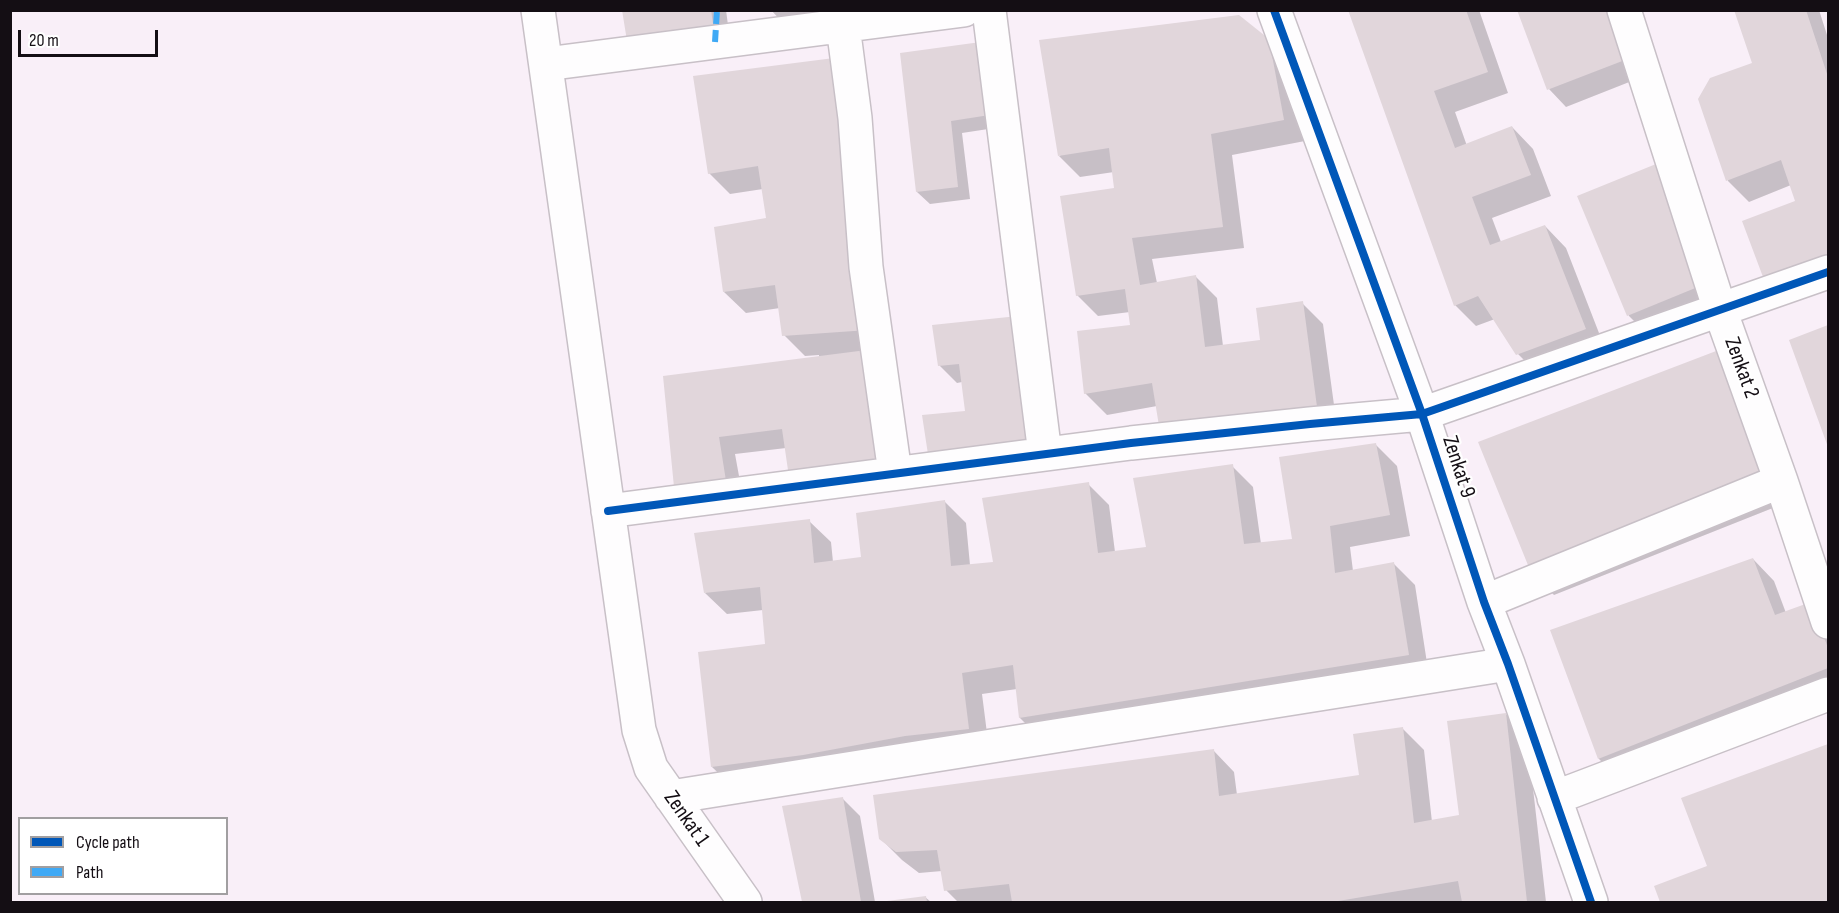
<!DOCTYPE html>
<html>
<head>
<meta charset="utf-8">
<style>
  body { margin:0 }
  #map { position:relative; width:1839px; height:913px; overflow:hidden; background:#f9eff8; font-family:"Sofia Sans Condensed",sans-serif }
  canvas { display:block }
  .frame { position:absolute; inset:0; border:12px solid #140e14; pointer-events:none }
  .legend { position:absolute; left:18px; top:817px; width:210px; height:78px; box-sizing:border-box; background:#fff; border:2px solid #a19fa1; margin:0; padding:8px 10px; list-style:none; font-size:18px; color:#140e14 }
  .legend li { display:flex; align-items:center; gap:12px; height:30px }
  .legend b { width:30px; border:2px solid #a19fa1 }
  .scale { position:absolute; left:18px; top:30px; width:140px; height:27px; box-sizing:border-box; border:3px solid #140e14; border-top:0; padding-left:8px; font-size:18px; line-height:21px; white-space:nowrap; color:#140e14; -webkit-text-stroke:4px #fff; paint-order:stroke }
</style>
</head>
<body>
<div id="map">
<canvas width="1839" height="913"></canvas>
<div class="frame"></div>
<ul class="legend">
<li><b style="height:8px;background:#0057b8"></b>Cycle path</li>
<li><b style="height:8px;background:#3fa9f5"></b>Path</li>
</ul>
<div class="scale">20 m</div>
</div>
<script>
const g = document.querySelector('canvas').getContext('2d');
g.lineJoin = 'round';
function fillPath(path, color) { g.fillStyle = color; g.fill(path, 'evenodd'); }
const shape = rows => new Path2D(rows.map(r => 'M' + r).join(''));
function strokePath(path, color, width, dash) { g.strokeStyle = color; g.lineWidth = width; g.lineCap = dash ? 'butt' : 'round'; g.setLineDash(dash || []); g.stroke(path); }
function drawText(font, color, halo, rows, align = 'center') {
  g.font = font + ' "Sofia Sans Condensed",sans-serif'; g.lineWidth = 4.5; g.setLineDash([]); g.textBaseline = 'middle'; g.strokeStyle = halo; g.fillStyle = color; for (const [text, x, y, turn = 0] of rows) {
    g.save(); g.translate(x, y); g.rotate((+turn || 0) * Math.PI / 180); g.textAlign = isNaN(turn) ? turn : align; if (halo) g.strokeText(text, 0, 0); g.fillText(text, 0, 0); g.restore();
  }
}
fillPath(shape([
  [623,10,726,10,731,48],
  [771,10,851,10,784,24],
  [1350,10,1479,10,1508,93,1455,112,1467,146,1512,127,1533,149,1551,196,1492,218,1501,242,1545,226,1566,248,1606,351,1539,375,1518,354,1495,319,1476,326,1455,305],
  [1622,10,1647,75,1566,107,1549,89],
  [1736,10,1819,10,1828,38,1828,283,1785,298,1764,277,1797,201,1791,185,1749,202,1728,181,1700,99,1754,64],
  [1268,40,1305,141,1232,155,1244,248,1152,259,1157,283,1196,277,1217,298,1223,346,1262,341,1302,303,1323,324,1337,427,1157,406,1107,415,1085,393,1131,327,1130,312,1098,316,1077,295,1116,189,1114,172,1080,177,1059,156],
  [902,54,1008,126,962,133,970,199,930,204,917,192],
  [834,59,888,351,786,448,735,454,743,498,693,504,665,378,819,358,819,355,805,356,784,335,780,308,746,313,724,292,768,220,763,189,730,194,709,173],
  [1579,197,1722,302,1646,333,1629,316],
  [1017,317,966,412,962,382,957,383,939,365],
  [1828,326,1828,444,1791,341],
  [1480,442,1793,500,1554,595,1533,574],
  [1376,445,1397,466,1410,536,1350,547,1353,571,1394,564,1415,585,1429,676,1041,739,1020,718,1017,689,982,694,989,749,734,788,712,767,767,645,763,610,727,614,705,593,809,521,831,542,833,562,862,558,945,502,966,523,970,565,994,563,1088,484,1109,505,1115,552,1148,548,1232,466,1253,487,1261,544,1294,540],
  [1753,559,1774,581,1786,613,1828,622,1828,697,1620,780,1599,759,1552,631],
  [1506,714,1527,736,1546,902,958,902,946,890,942,871,919,873,902,860,880,838,1213,750,1234,772,1237,795,1361,776,1402,728,1424,750,1432,822,1460,816],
  [1828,745,1828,902,1662,902,1656,887,1709,867,1683,799],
  [843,799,860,816,875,902,804,902,784,807],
  [925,897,931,902,888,902]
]), '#0003');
fillPath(shape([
  [622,10,711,10,714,31,627,41],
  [1348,10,1466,10,1488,72,1434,91,1455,148,1512,126,1531,175,1472,197,1490,245,1545,225,1586,329,1516,355,1478,296,1454,306],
  [1517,10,1612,10,1630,58,1547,90],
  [1734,10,1806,10,1828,77,1828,255,1763,277,1742,221,1795,201,1781,160,1726,181,1698,99,1710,78,1752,63],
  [1239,15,1269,39,1284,120,1211,134,1223,227,1132,238,1140,285,1196,275,1205,347,1260,340,1256,308,1303,301,1317,407,1159,426,1152,383,1084,394,1077,331,1130,325,1125,289,1076,296,1060,196,1114,188,1109,148,1058,156,1039,40],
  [988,41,996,114,951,121,958,187,916,192,900,53],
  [834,58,868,330,782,336,775,285,723,292,714,227,766,218,758,166,708,174,693,76],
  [1656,164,1705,284,1627,316,1577,196],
  [1018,316,1035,446,929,461,922,415,965,411,959,364,938,366,932,325],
  [1828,325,1828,447,1789,340],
  [1724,348,1773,478,1532,575,1478,442],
  [867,350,884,465,789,477,782,429,719,437,726,481,674,487,663,376],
  [1376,443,1390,515,1330,526,1335,573,1394,562,1409,655,1019,718,1013,665,962,673,969,729,905,736,803,755,711,767,698,652,765,644,760,587,704,593,694,533,810,519,814,563,861,557,856,513,945,500,951,566,993,562,982,498,1089,482,1098,553,1146,547,1133,478,1233,464,1244,544,1292,539,1279,457],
  [1753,558,1775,615,1811,602,1828,648,1828,668,1598,759,1550,630],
  [1506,713,1527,902,1462,902,1458,881,1332,902,1012,902,1009,884,944,891,937,850,896,852,879,839,873,795,1214,749,1219,796,1359,775,1353,734,1403,727,1414,823,1459,815,1447,721],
  [1828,744,1828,902,1660,902,1654,886,1707,866,1681,798],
  [843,797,861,902,802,902,782,806],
  [926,896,927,902,887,902,887,901]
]), '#e1d6db');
const minor = shape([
  [538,10,639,730,651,768,745,902],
  [989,10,1045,454],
  [1274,10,1422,414,1484,602,1508,664,1591,902],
  [1624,10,1720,310,1781,481,1828,622],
  [843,26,855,118,866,267,895,473],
  [546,64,964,10],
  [608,511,1131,443,1310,424,1422,414,1828,272],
  [1484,602,1781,481],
  [671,797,1508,664],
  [1554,798,1828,694]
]);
strokePath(minor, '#c8c0c7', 36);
strokePath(minor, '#fefdfe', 33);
strokePath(shape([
  [715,42,717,10]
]), '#3fa9f5', 6, [12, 6]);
strokePath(shape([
  [1274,10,1422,414,1484,602,1508,664,1591,902],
  [608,511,1131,443,1310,424,1422,414,1828,272]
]), '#0057b8', 8);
drawText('22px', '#140e14', '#fff', [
  ["Zenkat 2",1741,368,70],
  ["Zenkat 9",1458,467,72],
  ["Zenkat 1",686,819,55]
]);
</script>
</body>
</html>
